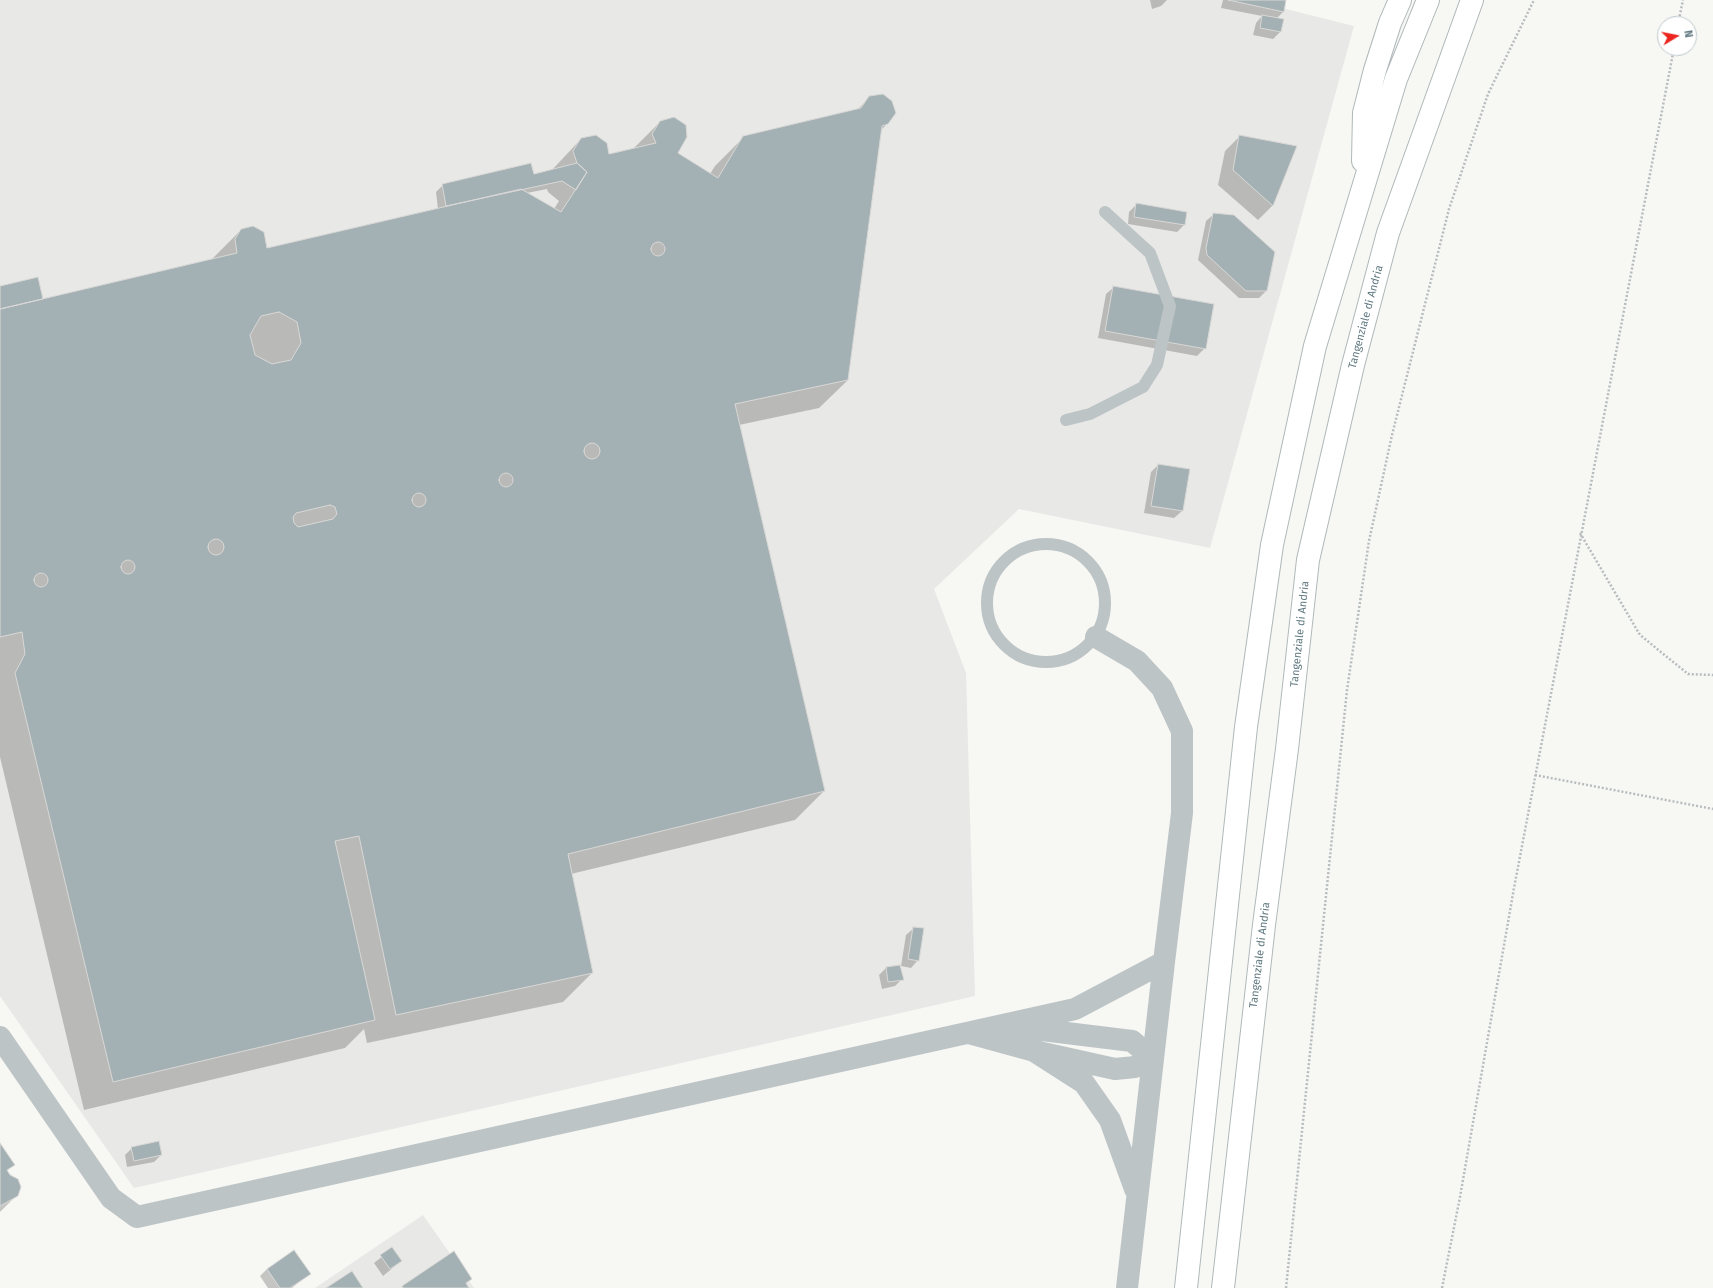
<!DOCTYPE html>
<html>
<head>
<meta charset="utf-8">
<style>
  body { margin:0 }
  #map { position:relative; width:1713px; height:1288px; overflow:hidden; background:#f7f7f4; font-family:"Fira Sans",sans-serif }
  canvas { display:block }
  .north { position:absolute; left:1657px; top:16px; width:40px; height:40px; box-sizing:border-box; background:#fff; border:1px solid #bfc9cc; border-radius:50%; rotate:80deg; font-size:11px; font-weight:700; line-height:16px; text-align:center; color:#607980 }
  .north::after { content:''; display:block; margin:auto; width:14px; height:18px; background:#ec261f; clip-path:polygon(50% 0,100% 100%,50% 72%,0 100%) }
</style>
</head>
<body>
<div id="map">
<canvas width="1713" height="1288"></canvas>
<div class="north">N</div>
</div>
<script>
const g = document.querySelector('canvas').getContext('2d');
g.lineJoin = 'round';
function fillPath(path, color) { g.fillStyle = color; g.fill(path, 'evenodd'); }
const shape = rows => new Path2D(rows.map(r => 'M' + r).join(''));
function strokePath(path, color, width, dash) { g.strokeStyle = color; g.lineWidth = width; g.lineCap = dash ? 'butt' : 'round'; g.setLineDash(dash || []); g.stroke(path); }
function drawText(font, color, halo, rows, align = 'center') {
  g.font = font + ' "Fira Sans",sans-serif'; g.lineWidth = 4; g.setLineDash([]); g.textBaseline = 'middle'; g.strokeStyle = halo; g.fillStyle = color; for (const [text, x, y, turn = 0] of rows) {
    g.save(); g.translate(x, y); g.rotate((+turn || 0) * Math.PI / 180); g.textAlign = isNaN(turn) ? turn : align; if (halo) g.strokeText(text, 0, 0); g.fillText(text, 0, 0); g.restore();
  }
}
fillPath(shape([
  [0,0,1250,0,1354,26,1210,548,1019,509,934,589,966,673,975,996,134,1188,0,996],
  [423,1215,474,1288,315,1288]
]), '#e8e8e7');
fillPath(shape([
  [1150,0,1167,0,1161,6,1152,9],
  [1223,0,1285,0,1283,12,1276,19,1280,32,1273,39,1253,35,1256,23,1262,16,1221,8],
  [870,97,887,124,880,131,848,380,819,408,739,425,824,791,795,820,571,874,592,973,563,1002,367,1043,364,1029,345,1048,84,1110,0,757,0,287,43,300,211,260,241,230,266,249,438,209,436,192,443,185,533,175,551,171,581,139,608,155,632,150,660,122,677,153,710,174,715,166,744,137,856,111],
  [547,189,548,192,559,201,554,209,527,193],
  [1240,136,1273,205,1258,220,1218,185,1225,151],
  [1137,204,1184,225,1177,232,1128,224,1129,212],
  [1214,214,1266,291,1259,298,1239,298,1198,260,1206,221],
  [1114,287,1205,348,1197,356,1098,338,1106,294],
  [1158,465,1188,470,1182,511,1174,518,1144,513,1151,472],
  [914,928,918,960,911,968,901,966,906,935],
  [886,968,902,979,895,986,882,989,879,975],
  [0,1145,13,1165,7,1171,19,1183,17,1195,0,1212],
  [132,1148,161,1155,154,1162,127,1167,125,1155],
  [392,1249,401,1261,383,1276,374,1263],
  [294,1251,309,1274,292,1288,268,1288,260,1276,267,1269]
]), '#0003');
const building = shape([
  [1228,0,1286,0,1284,12,1228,0],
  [1262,15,1284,19,1281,32,1260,28,1262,15],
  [883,94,892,101,896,113,888,124,882,126,848,380,735,404,825,791,568,854,593,973,396,1015,359,836,335,841,375,1020,113,1082,15,673,25,654,22,632,0,637,0,309,237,253,235,239,241,229,253,226,264,232,267,248,521,189,561,212,587,172,577,163,573,151,581,138,596,135,607,143,609,154,656,143,652,134,660,121,674,117,686,125,687,137,678,153,718,178,743,136,861,108,869,96,883,94],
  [1239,135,1297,146,1273,206,1233,170,1239,135],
  [531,163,534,174,577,163,587,172,576,190,562,181,446,206,442,184,531,163],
  [1136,203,1187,212,1185,225,1134,217,1136,203],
  [1213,213,1234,215,1275,252,1267,291,1246,291,1207,255,1206,248,1213,213],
  '651 249a7 7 0 1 1 14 0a7 7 0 1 1-14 0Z',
  [38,277,43,299,0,309,0,286,38,277],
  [1113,286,1214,304,1206,349,1105,331,1113,286],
  [279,312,297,322,301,343,291,360,272,364,255,355,250,335,261,316,279,312],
  '584 451a8 8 0 1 1 16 0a8 8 0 1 1-16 0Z',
  [1158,464,1190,469,1183,511,1151,506,1158,464],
  '499 480a7 7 0 1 1 14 0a7 7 0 1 1-14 0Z',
  '412 500a7 7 0 1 1 14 0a7 7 0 1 1-14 0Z',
  [330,505,335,507,337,514,333,519,298,527,294,523,293,517,296,513,330,505],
  '208 547a8 8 0 1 1 16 0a8 8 0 1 1-16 0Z',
  '121 567a7 7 0 1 1 14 0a7 7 0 1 1-14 0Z',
  '34 580a7 7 0 1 1 14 0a7 7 0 1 1-14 0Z',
  [913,927,924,928,919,961,908,959,913,927],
  [900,965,904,980,888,982,886,967,900,965],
  [159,1141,162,1155,134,1161,131,1147,159,1141],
  [0,1143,15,1165,7,1170,10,1175,18,1179,21,1187,18,1196,0,1206,0,1143],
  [392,1247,402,1261,390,1269,380,1255,392,1247],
  [294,1250,311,1274,290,1288,280,1288,267,1269,294,1250],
  [454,1251,472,1279,466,1283,469,1288,403,1288,402,1286,454,1251],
  [352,1271,363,1288,326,1288,352,1271]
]);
fillPath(building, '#a4b1b4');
strokePath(building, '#d9d8d6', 1);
const primary = shape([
  [1363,161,1364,113,1375,70,1390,23,1400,0],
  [1186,1288,1246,727,1272,545,1315,346,1396,79,1428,0],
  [1223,1288,1264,925,1287,749,1308,560,1353,365,1388,233,1472,0]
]);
strokePath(primary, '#b0b8ba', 24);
strokePath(shape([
  [1678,24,1683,0],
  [1580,533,1640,635,1688,674,1713,675],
  [1535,775,1713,809],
  [1286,1288,1347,690,1369,541,1392,435,1449,209,1488,94,1534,0],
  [1442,1288,1460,1197,1514,888,1674,48]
]), '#b7bcbe', 2.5, [2, 2]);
strokePath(shape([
  [1066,420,1090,414,1143,387,1157,365,1170,306,1150,253,1105,212],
  '987 603a59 59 0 1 1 118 0a59 59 0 1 1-118 0Z'
]), '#bdc4c6', 12);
strokePath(shape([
  [1020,1031,1042,1030,1132,1041,1152,1058,1135,1067,1115,1069,1034,1051],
  [972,1034,1034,1051,1084,1083,1110,1120,1135,1189],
  [0,1037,111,1198,137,1217,1075,1009,1164,962,1182,813,1182,731,1162,688,1137,661,1096,637],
  [1127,1288,1164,962]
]), '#bdc4c6', 22);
strokePath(primary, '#fff', 22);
drawText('11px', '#607980', '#fff', [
  ["Tangenziale di Andria",1366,317,-75],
  ["Tangenziale di Andria",1300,634,-84],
  ["Tangenziale di Andria",1260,955,-83]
]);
</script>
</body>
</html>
